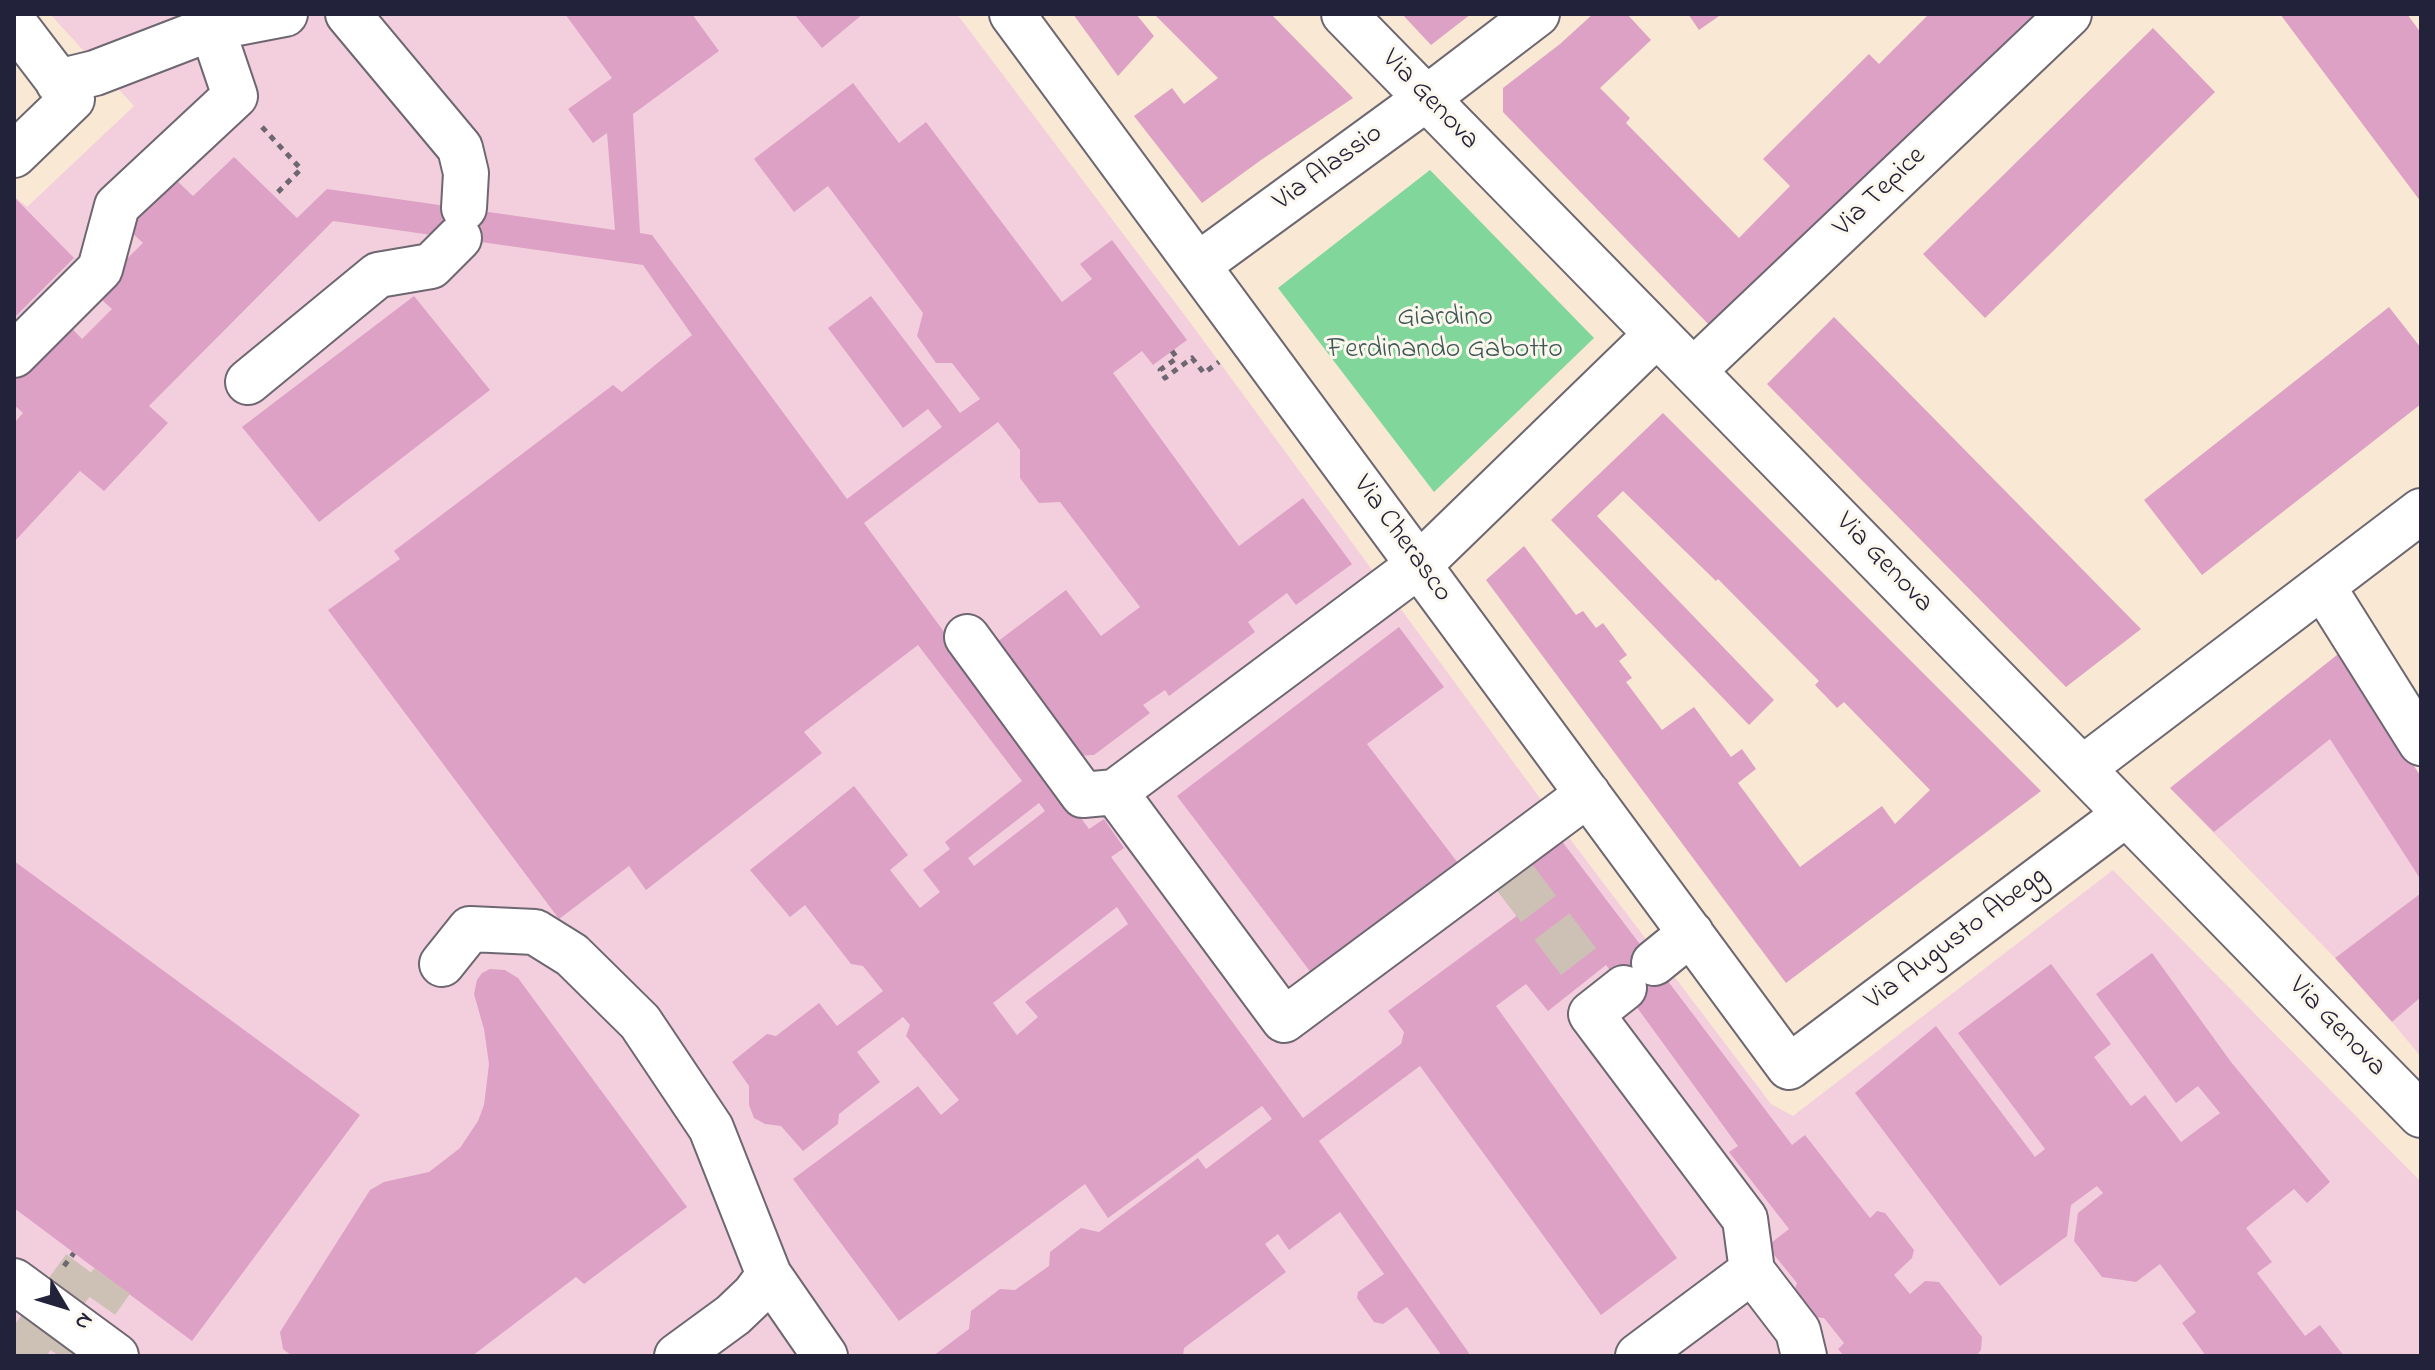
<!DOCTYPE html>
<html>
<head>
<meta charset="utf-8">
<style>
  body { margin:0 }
  #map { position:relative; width:2435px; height:1370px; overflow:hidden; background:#f8e8d4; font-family:"Indie Flower",sans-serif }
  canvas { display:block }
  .frame { position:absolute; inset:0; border:16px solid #22223b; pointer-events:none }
  .north { position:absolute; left:24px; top:1266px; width:80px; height:80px; -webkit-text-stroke:6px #fbf7ec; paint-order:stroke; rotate:128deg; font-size:22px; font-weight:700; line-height:32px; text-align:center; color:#22223b }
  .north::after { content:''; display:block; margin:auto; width:28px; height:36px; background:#22223b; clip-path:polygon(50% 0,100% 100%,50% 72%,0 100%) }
</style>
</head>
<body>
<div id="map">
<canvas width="2435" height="1370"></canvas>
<div class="frame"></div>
<div class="north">N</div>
</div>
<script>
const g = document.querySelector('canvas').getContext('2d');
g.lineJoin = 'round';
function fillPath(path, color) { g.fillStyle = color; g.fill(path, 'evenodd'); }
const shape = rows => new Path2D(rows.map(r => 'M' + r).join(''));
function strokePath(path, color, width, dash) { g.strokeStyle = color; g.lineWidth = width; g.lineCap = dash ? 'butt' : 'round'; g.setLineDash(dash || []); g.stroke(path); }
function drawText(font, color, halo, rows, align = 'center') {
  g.font = font + ' "Indie Flower",sans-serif'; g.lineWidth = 6; g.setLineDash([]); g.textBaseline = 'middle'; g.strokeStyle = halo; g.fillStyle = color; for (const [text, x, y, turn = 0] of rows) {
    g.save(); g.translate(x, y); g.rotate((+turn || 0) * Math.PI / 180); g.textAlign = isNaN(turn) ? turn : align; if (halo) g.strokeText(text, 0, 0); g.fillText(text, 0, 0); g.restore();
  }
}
fillPath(shape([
  [50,14,957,14,1192,325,1567,835,1771,1104,1793,1116,2113,870,2421,1182,2421,1356,39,1356,14,1338,14,196,27,207,134,106],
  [2342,651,2421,778,2421,893,2335,958,2170,788],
  [2421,997,2421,1057,2392,1022]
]), '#f3cfde');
fillPath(shape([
  [1430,170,1594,338,1434,492,1278,288]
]), '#81d79b');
fillPath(shape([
  [565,14,692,14,719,51,633,114,640,233,652,235,847,499,942,427,928,409,903,428,828,328,871,296,960,413,980,399,952,363,936,363,917,336,923,313,828,186,794,212,754,159,853,83,899,143,926,122,1062,302,1092,279,1080,264,1112,240,1187,340,1153,365,1142,351,1113,373,1225,527,1239,546,1303,498,1352,564,1296,605,1287,593,1248,622,1255,632,1169,696,1165,690,1143,705,1150,713,1094,755,1075,756,993,645,1066,590,1101,636,1140,607,1060,502,1039,503,1020,478,1020,450,998,422,864,523,1089,829,1104,819,1124,848,1111,857,1303,1118,1401,1044,1404,1032,1388,1011,1518,915,1532,913,1505,880,1561,840,1792,1145,1805,1135,1870,1218,1877,1211,1885,1213,1914,1250,1912,1258,1894,1275,1910,1294,1925,1281,1939,1282,1982,1337,1981,1350,1976,1356,1844,1356,1838,1349,1844,1343,1824,1318,1812,1317,1793,1294,1797,1283,1767,1246,1789,1229,1729,1152,1738,1146,1606,965,1548,1011,1526,984,1496,1006,1677,1258,1601,1315,1420,1066,1319,1141,1471,1356,1442,1356,1407,1307,1383,1324,1374,1322,1357,1298,1358,1292,1384,1274,1340,1212,1289,1250,1278,1234,1265,1244,1286,1272,1184,1348,1183,1356,933,1356,969,1329,971,1311,1000,1289,1015,1290,1049,1266,1050,1252,1081,1228,1099,1232,1198,1158,1206,1169,1272,1119,1262,1106,1108,1218,1085,1184,899,1321,793,1179,918,1086,941,1115,959,1100,906,1036,910,1025,903,1017,857,1052,880,1082,839,1114,838,1124,803,1151,781,1126,765,1124,754,1118,749,1105,749,1086,732,1062,767,1034,776,1036,819,1003,837,1026,883,991,863,966,851,964,805,905,790,917,750,870,854,786,908,855,890,870,920,908,940,892,923,870,950,849,945,842,1022,781,918,645,804,732,822,753,646,890,629,866,559,919,328,610,400,559,394,551,613,385,622,392,692,335,643,265,333,221,149,406,168,423,104,491,80,471,14,542,14,423,23,413,14,405,14,372,64,320,82,339,112,309,93,292,143,243,125,226,174,178,193,196,234,157,297,218,327,189,615,230,607,133,593,143,568,109,612,78],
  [1039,803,1045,811,974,866,968,858],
  [1117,907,1128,924,1025,1002,1038,1017,1017,1035,993,1003],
  [794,14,863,14,822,48],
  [1073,14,1136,14,1154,36,1118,76],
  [1154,14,1271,14,1353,98,1261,160,1202,203,1134,116,1172,88,1184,104,1218,78],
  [1402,14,1471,14,1431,45],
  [1593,14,1627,14,1651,40,1600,88,1630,118,1626,123,1739,238,1790,186,1763,159,1869,54,1879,64,1929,14,2037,14,1714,330,1503,112,1503,88,1560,44],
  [1688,14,1722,14,1699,30],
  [2280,14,2407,14,2421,33,2421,202],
  [2153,28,2215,92,1985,318,1923,254],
  [14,197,74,258,14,318],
  [414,296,490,390,319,522,242,427],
  [2389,307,2421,348,2421,404,2202,575,2144,500],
  [1834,317,2141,629,2066,687,1767,384],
  [1663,413,2041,791,1786,983,1486,580,1524,546,1576,615,1583,611,1596,628,1603,623,1627,655,1619,661,1632,678,1626,682,1662,730,1694,707,1731,757,1742,749,1756,769,1738,783,1800,867,1882,806,1895,824,1930,790,1844,702,1837,708,1815,685,1819,681,1718,579,1716,581,1623,491,1597,516,1774,700,1749,725,1551,520],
  [1399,627,1444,687,1367,744,1458,863,1312,974,1177,796],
  [2342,651,2421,777,2421,880,2330,739,2214,832,2170,788],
  [14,861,360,1115,192,1341,14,1208],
  [2421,893,2421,997,2392,1022,2335,958],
  [2152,953,2231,1062,2330,1182,2307,1203,2294,1189,2246,1228,2272,1262,2257,1273,2305,1336,2320,1325,2344,1356,2206,1356,2182,1323,2196,1312,2160,1264,2136,1282,2102,1277,2074,1241,2078,1213,2103,1193,2097,1186,2071,1205,2067,1236,2000,1286,1855,1093,1936,1026,2035,1157,2045,1149,1958,1033,2051,964,2111,1044,2094,1057,2131,1106,2145,1095,2181,1142,2220,1113,2198,1086,2176,1103,2096,994],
  [490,969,505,970,518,978,687,1207,584,1284,576,1277,472,1356,292,1356,283,1349,280,1332,370,1190,384,1182,429,1172,460,1148,478,1121,484,1105,489,1064,484,1029,474,994,477,980,482,973]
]), '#dda1c5');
strokePath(shape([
  [1512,874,1591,978],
  [19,1356,87,1263],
  [59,1356,112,1281]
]), '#cdc0b5', 44, [44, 22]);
const minor = shape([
  [348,14,460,148,466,173,464,208],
  [1012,14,1789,1067,2126,814],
  [1344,14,2421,1115],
  [14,23,72,99,14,155],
  [212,28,285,14],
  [1198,265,1427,98,1537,14],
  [14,355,100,269,117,206,235,96,212,28,95,73,58,82],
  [1693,371,2069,14],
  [248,382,378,275,431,266,459,238],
  [2323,587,2421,743],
  [967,637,1083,795,1115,792,1419,565,1657,334],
  [2083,768,2421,511],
  [1115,792,1284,1020,1588,794],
  [1654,963,1691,933],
  [442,964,470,929,535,932,572,955,640,1022,711,1128,769,1275],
  [1624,988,1591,1014,1745,1219,1752,1271],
  [14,1281,116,1356],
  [677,1356,733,1315,754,1295,769,1275,825,1356],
  [1638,1356,1752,1271,1798,1331,1804,1356]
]);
strokePath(minor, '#6d6771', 48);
strokePath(shape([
  [262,127,301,169,274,196],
  [1172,351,1177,358,1160,370,1165,378,1192,358,1204,373,1219,362],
  [64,1266,74,1253]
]), '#6d6771', 5, [6, 6]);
strokePath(minor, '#fff', 44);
drawText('28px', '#22223b', '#fbf7ec', [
  ["Via Genova",1429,101,46],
  ["Via Alassio",1329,169,-36],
  ["Via Tepice",1881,193,-44],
  ["Via Cherasco",1401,540,54],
  ["Via Genova",1883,564,46],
  ["Via Augusto Abegg",1957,940,-37],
  ["Via Genova",2336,1028,46]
]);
drawText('28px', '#3e5858', '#fbf7ec', [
  ["Giardino",1445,319],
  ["Ferdinando Gabotto",1445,351]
]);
</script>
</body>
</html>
